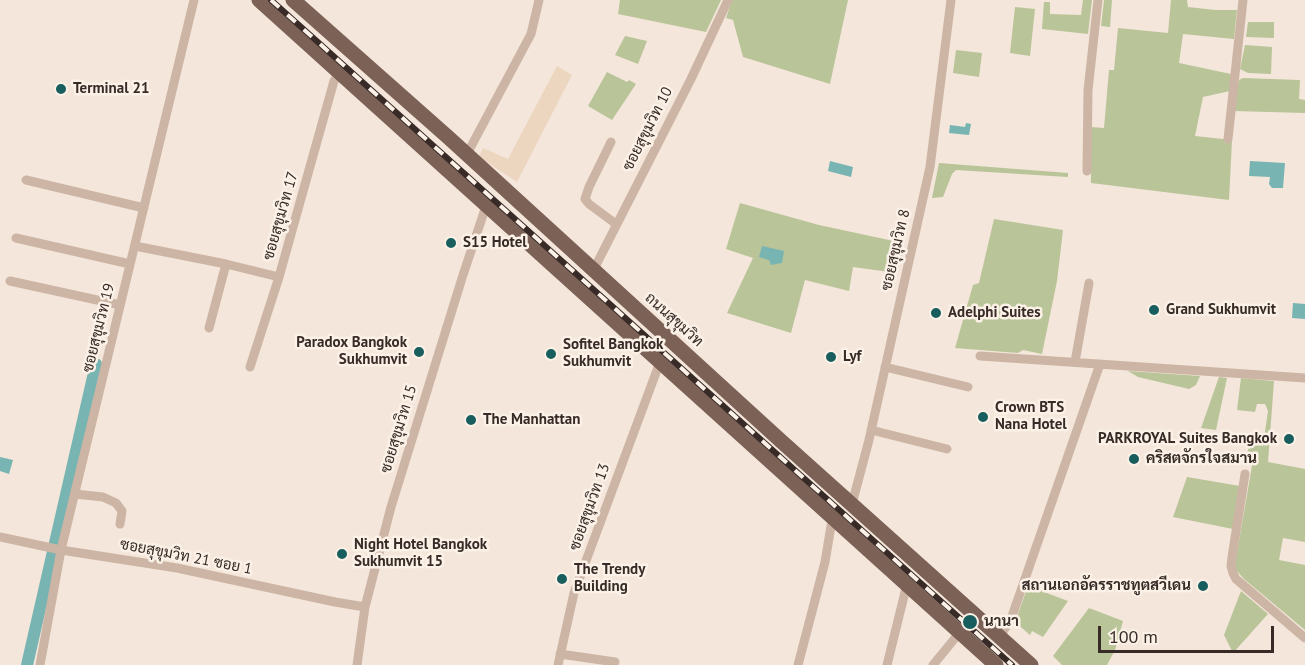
<!DOCTYPE html>
<html>
<head>
<meta charset="utf-8">
<style>
  body { margin:0 }
  #map { position:relative; width:1305px; height:665px; overflow:hidden; background:#f4e6da; font-family:"PT Sans",sans-serif }
  canvas { display:block }
  .scale { position:absolute; left:1098px; top:626px; width:176px; height:27px; box-sizing:border-box; border:3px solid #382b27; border-top:0; padding-left:8px; font-size:18px; line-height:21px; white-space:nowrap; color:#382b27; -webkit-text-stroke:4px #fbf1e7; paint-order:stroke }
</style>
</head>
<body>
<div id="map">
<canvas width="1305" height="665"></canvas>
<div class="scale">100 m</div>
</div>
<script>
const g = document.querySelector('canvas').getContext('2d');
g.lineJoin = 'round';
function fillPath(path, color) { g.fillStyle = color; g.fill(path, 'evenodd'); }
const shape = rows => new Path2D(rows.map(r => 'M' + r).join(''));
function strokePath(path, color, width, dash) { g.strokeStyle = color; g.lineWidth = width; g.lineCap = dash ? 'butt' : 'round'; g.setLineDash(dash || []); g.stroke(path); }
function drawText(font, color, halo, rows, align = 'center') {
  g.font = font + ' "PT Sans",Sarabun,sans-serif'; g.lineWidth = 5; g.setLineDash([]); g.textBaseline = 'middle'; g.strokeStyle = halo; g.fillStyle = color; for (const [text, x, y, turn = 0] of rows) {
    g.save(); g.translate(x, y); g.rotate((+turn || 0) * Math.PI / 180); g.textAlign = isNaN(turn) ? turn : align; if (halo) g.strokeText(text, 0, 0); g.fillText(text, 0, 0); g.restore();
  }
}
fillPath(shape([
  [620,0,721,0,706,32,618,14],
  [732,0,848,0,830,84,743,57,733,20,726,18],
  [1083,0,1092,0,1088,34,1042,29,1044,2,1050,2,1050,14,1081,15],
  [1104,0,1112,0,1110,27,1101,26],
  [1171,0,1187,0,1188,7,1215,10,1237,10,1234,39,1183,34,1179,63,1231,74,1230,91,1203,97,1195,136,1232,140,1229,200,1091,183,1091,127,1104,128,1109,70,1114,70,1118,28,1168,33],
  [1015,7,1035,9,1030,56,1010,53],
  [1248,22,1274,22,1274,38,1246,37],
  [625,36,647,41,638,64,615,55],
  [1245,45,1272,47,1271,74,1248,73,1240,69],
  [956,50,982,53,979,77,953,73],
  [607,72,627,82,629,80,636,84,612,120,588,106],
  [1243,78,1300,80,1299,99,1305,100,1305,113,1234,111,1239,80],
  [939,163,1068,173,1068,177,956,170,952,174,943,197,932,198],
  [740,203,819,225,903,243,897,273,853,267,849,291,805,280,791,333,727,313,753,258,726,249],
  [994,219,1063,230,1057,281,1042,354,1023,350,1018,353,955,348,973,285,979,283],
  [1128,371,1200,376,1196,385,1189,389,1138,377],
  [1219,377,1227,378,1216,430,1201,428],
  [1241,378,1274,381,1268,462,1305,469,1305,542,1283,538,1279,560,1305,565,1305,630,1244,579,1236,570,1235,564,1253,460,1247,458,1249,443,1263,445,1268,411,1265,404,1257,404,1255,412,1237,410],
  [1187,477,1240,486,1233,529,1173,517],
  [1028,586,1068,601,1043,637,1032,631,1030,635,1015,622],
  [1241,591,1268,614,1233,653,1224,635],
  [1089,608,1123,621,1115,650,1107,665,1062,665,1053,656]
]), '#b9c499');
fillPath(shape([
  [557,66,572,75,517,182,479,157,483,148,508,159]
]), '#edd6c0');
fillPath(shape([
  [966,123,971,124,969,135,949,133,950,125,965,127],
  [830,161,853,167,851,177,828,171],
  [1250,161,1285,163,1283,188,1272,188,1269,184,1270,177,1249,176],
  [762,246,784,251,782,263,771,265,769,260,759,257],
  [1293,303,1305,304,1305,319,1292,318],
  [0,457,13,460,9,474,0,471]
]), '#77b4b2');
strokePath(shape([
  [27,665,96,364]
]), '#77b4b2', 12);
strokePath(shape([
  [1228,139,1243,0],
  [611,142,589,187,585,199,589,204,616,224],
  [467,154,531,34,539,0],
  [1087,171,1088,90,1098,0],
  [26,180,144,208],
  [16,238,130,264],
  [135,246,226,264,279,277],
  [593,271,691,79,728,0],
  [10,281,120,305],
  [209,328,226,264],
  [980,356,1305,378],
  [1075,362,1089,283],
  [250,367,279,277,334,81,340,73],
  [885,367,968,387],
  [871,430,947,449],
  [1245,474,1232,557,1231,566,1233,573,1236,579,1305,638],
  [75,494,103,497,116,503,122,511,120,524],
  [852,504,869,440,930,167,951,0],
  [0,537,61,550,177,568,335,602,365,607],
  [1000,636,1011,619,1100,364],
  [560,654,615,662],
  [40,665,61,550,194,0],
  [357,665,365,607,391,507,463,275,486,206],
  [558,665,574,593,660,362],
  [798,665,825,562,831,526,836,520],
  [887,665,907,584],
  [933,665,960,632]
]), '#cdb5a5', 9);
strokePath(shape([
  [259,0,996,665],
  [293,0,449,138,781,441,1031,665]
]), '#7c6157', 15);
const rail = shape([
  [271,0,1012,665]
]);
strokePath(rail, '#382b27', 6);
strokePath(rail, '#fbf1e7', 4, [11]);
for (const [x, y, r, color] of [
  [61,89,6,"#195e5e"],
  [451,243,6,"#195e5e"],
  [1154,310,6,"#195e5e"],
  [936,313,6,"#195e5e"],
  [419,352,6,"#195e5e"],
  [551,354,6,"#195e5e"],
  [831,357,6,"#195e5e"],
  [983,417,6,"#195e5e"],
  [471,420,6,"#195e5e"],
  [1289,439,6,"#195e5e"],
  [1134,459,6,"#195e5e"],
  [342,554,6,"#195e5e"],
  [562,579,6,"#195e5e"],
  [1203,586,6,"#195e5e"],
  [970,622,8,"#195e5e"]
]) { const dot = new Path2D(); dot.arc(x, y, r, 0, 2 * Math.PI); g.fillStyle = color; g.fill(dot); strokePath(dot, '#fbf1e7', 2); }
drawText('bold 15px', '#382b27', '#fbf1e7', [
  ["Terminal 21",73,89],
  ["S15 Hotel",463,243],
  ["Grand Sukhumvit",1166,310],
  ["Adelphi Suites",948,313],
  ["Paradox Bangkok",407,343,"right"],
  ["Sukhumvit",407,360,"right"],
  ["Sofitel Bangkok",563,345],
  ["Sukhumvit",563,362],
  ["Lyf",843,357],
  ["Crown BTS",995,408],
  ["Nana Hotel",995,425],
  ["The Manhattan",483,420],
  ["PARKROYAL Suites Bangkok",1277,439,"right"],
  ["คริสตจักรใจสมาน",1146,459],
  ["Night Hotel Bangkok",354,545],
  ["Sukhumvit 15",354,562],
  ["The Trendy",574,570],
  ["Building",574,587],
  ["สถานเอกอัครราชทูตสวีเดน",1191,586,"right"],
  ["นานา",984,622]
], 'left');
drawText('15px', '#382b27', '#fbf1e7', [
  ["ซอยสุขุมวิท 10",648,129,-63],
  ["ซอยสุขุมวิท 17",281,216,-74],
  ["ซอยสุขุมวิท 8",896,250,-77],
  ["ถนนสุขุมวิท",674,320,42],
  ["ซอยสุขุมวิท 19",99,328,-76],
  ["ซอยสุขุมวิท 15",399,429,-73],
  ["ซอยสุขุมวิท 13",590,507,-70],
  ["ซอยสุขุมวิท 21 ซอย 1",186,557,11]
]);
</script>
</body>
</html>
